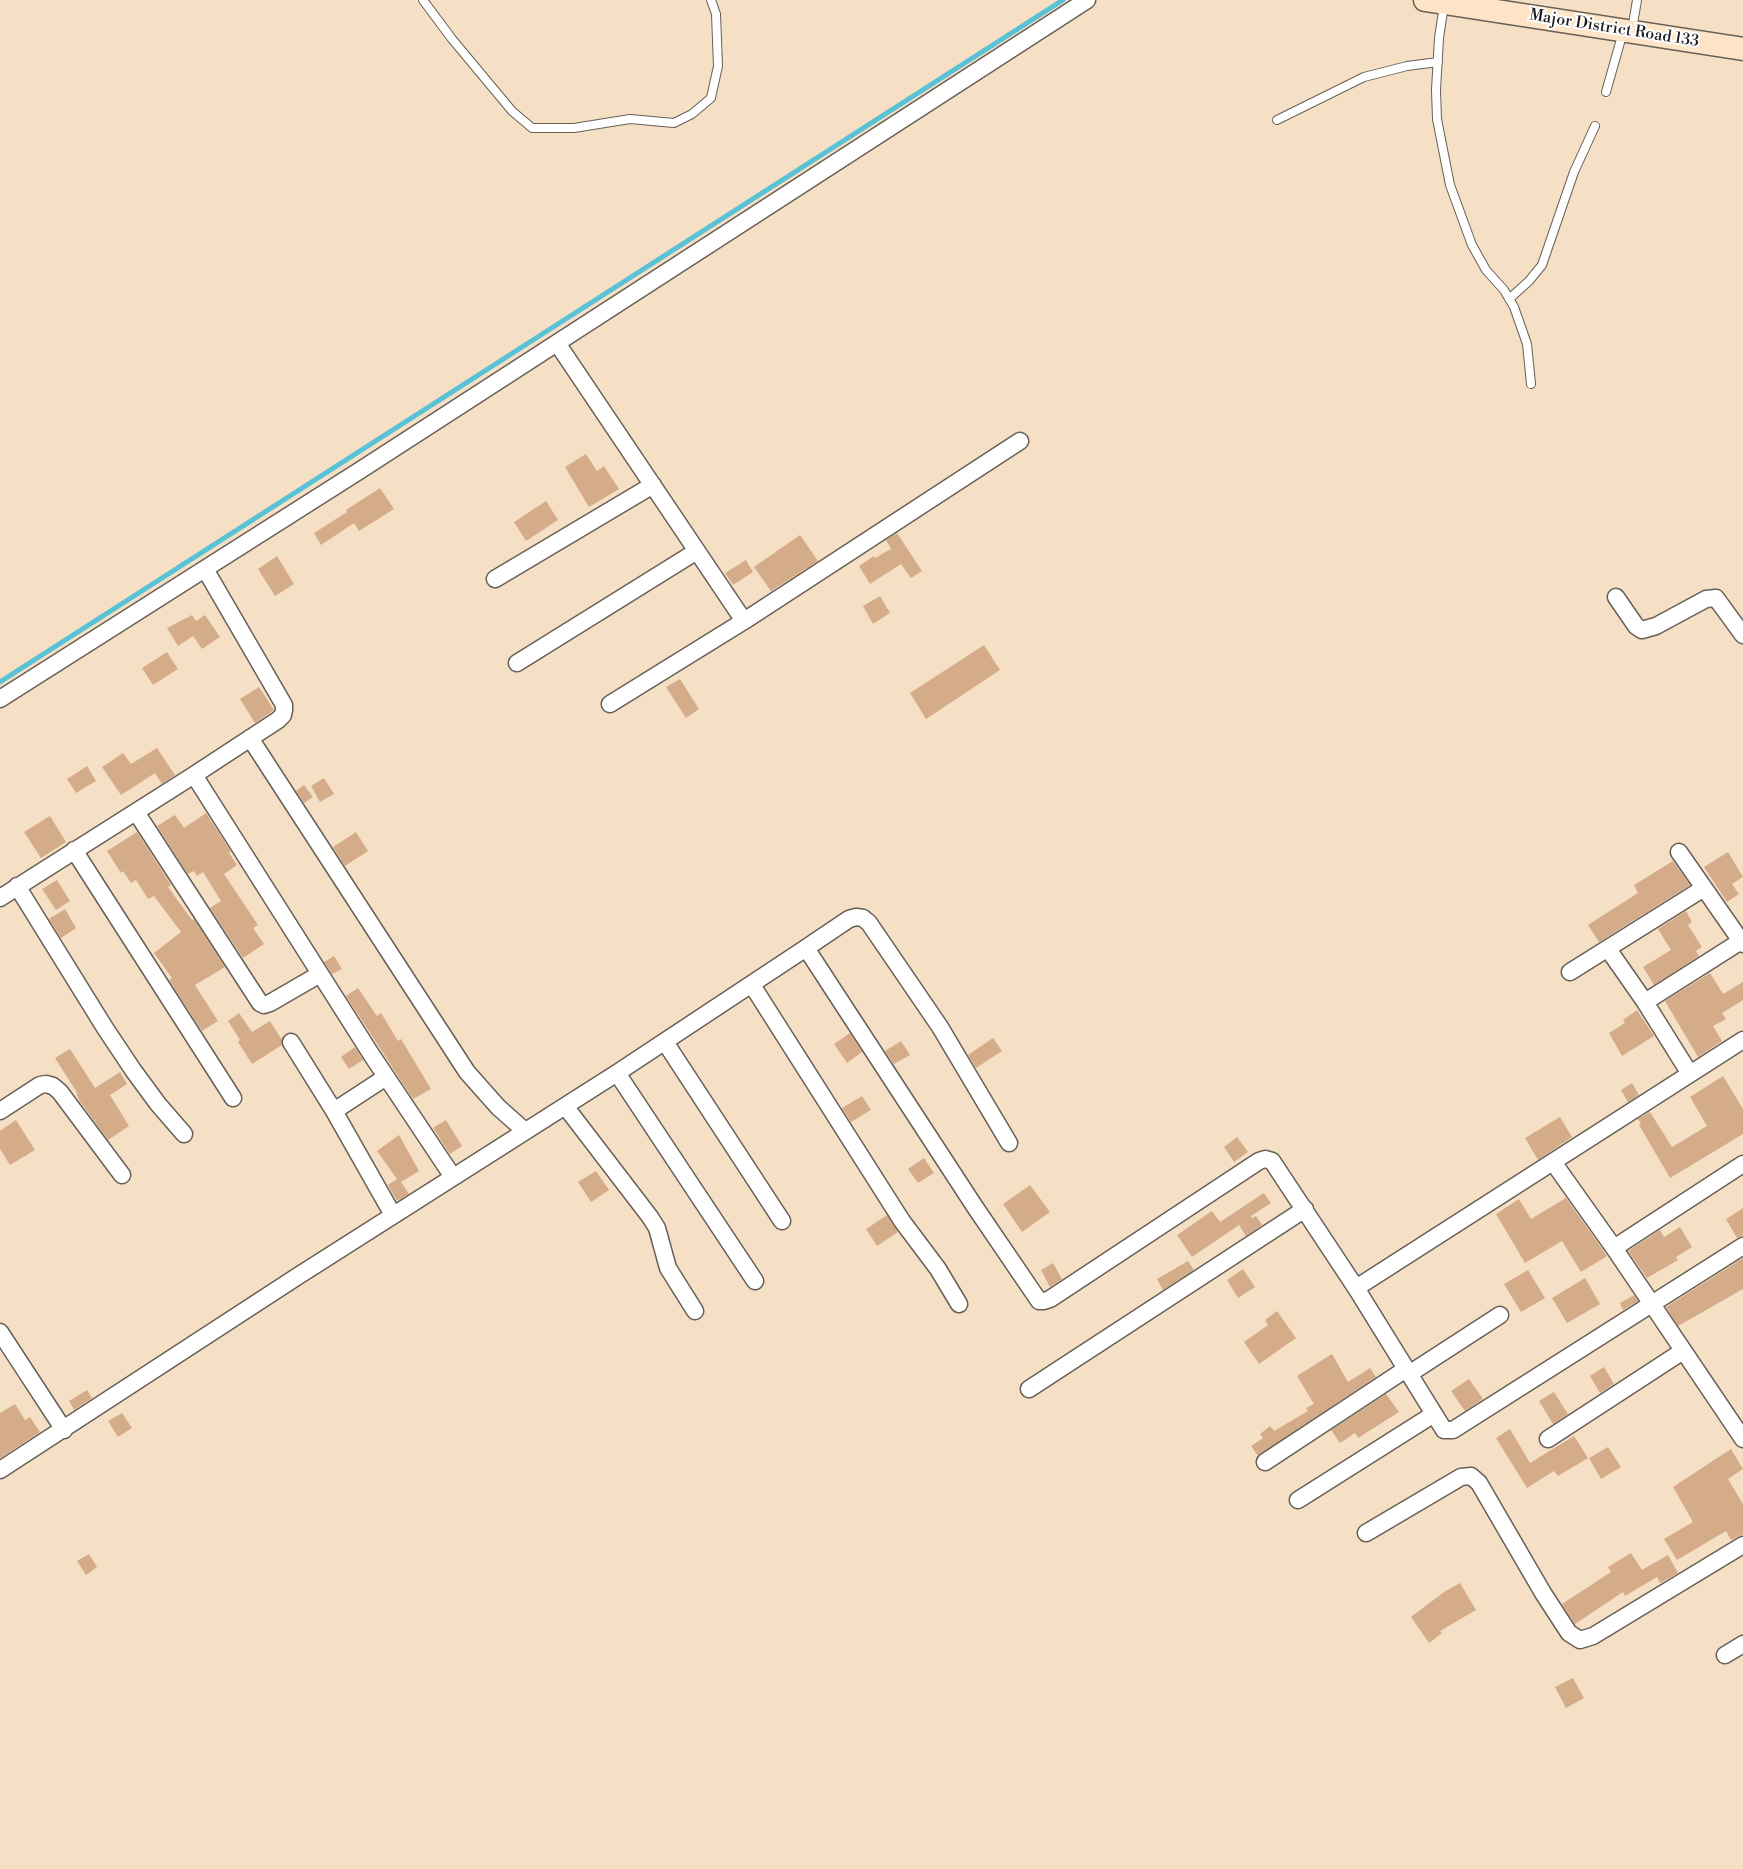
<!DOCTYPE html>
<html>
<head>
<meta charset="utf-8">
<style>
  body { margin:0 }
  canvas { display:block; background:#f5dfc5 }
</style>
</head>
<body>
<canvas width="1743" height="1869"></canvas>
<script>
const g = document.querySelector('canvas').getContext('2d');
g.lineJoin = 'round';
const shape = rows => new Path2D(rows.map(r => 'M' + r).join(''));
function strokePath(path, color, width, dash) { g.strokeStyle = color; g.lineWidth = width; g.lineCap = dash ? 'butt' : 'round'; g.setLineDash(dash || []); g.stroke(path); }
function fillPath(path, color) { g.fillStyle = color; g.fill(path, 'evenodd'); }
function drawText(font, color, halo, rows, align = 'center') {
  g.font = font + ' "Libre Bodoni",serif'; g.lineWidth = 4; g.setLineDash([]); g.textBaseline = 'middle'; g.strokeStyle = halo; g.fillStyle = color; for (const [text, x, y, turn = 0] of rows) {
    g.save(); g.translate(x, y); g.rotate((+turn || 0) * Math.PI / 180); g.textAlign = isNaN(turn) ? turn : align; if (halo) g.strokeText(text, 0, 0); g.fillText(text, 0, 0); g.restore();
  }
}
strokePath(shape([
  [0,682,1063,0]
]), '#5ac2d6', 5);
fillPath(shape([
  [586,454,597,471,604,466,619,489,589,507,565,467],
  [380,488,394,509,359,531,354,523,321,545,314,533,347,512,346,510],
  [546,501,558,520,526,541,514,522],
  [897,533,922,571,911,578,901,564,870,584,859,566,874,556,875,558,891,549,886,540],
  [800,535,818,561,771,591,754,567],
  [277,556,294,584,275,596,258,569],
  [746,560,753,572,733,585,725,573],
  [880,596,890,613,873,624,863,606],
  [192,615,196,621,205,615,220,637,202,649,193,636,178,646,167,628],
  [984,645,1000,670,926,719,910,693],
  [167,652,178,669,153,685,142,668],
  [680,679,699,709,686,718,666,687],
  [259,687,274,710,255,723,240,699],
  [157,748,175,775,162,784,155,773,121,795,102,767,123,753,131,764],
  [87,766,96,781,76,793,67,779],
  [324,778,334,794,320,802,311,786],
  [304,785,313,797,304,803,296,791],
  [206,813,231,852,229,853,237,865,224,874,258,925,253,928,264,944,243,958,210,908,221,901,203,872,197,876,194,871,188,874,157,826,175,815,184,828],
  [50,816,66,842,41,858,24,832],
  [137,832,171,885,168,887,192,920,194,919,225,967,195,985,218,1021,202,1031,169,980,172,978,154,953,181,932,154,896,148,899,136,880,131,883,123,871,121,873,107,851],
  [356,832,368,851,345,866,333,847],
  [1728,852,1743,877,1732,884,1739,894,1727,902,1704,867],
  [1673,861,1690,885,1599,942,1588,925,1638,893,1634,885],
  [57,880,70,901,56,910,42,889],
  [65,909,76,928,61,938,49,919],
  [1686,911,1692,922,1688,925,1702,947,1696,951,1699,956,1654,985,1643,967,1671,950,1658,929],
  [334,956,342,969,332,974,324,962],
  [1710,973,1723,994,1743,982,1743,1000,1722,1013,1726,1019,1713,1026,1722,1041,1698,1057,1665,1001],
  [358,988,377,1016,381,1013,398,1041,401,1039,431,1089,413,1099,346,996],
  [1637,1010,1654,1036,1622,1056,1609,1033,1625,1023,1623,1020],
  [239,1013,252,1032,270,1021,282,1040,282,1045,252,1064,238,1042,240,1040,228,1021],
  [850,1033,862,1052,847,1063,834,1044],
  [993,1038,1002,1051,976,1068,968,1055],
  [901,1041,910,1055,894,1064,885,1051],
  [355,1047,363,1060,349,1069,341,1057],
  [70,1049,95,1088,120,1072,127,1084,110,1095,129,1126,108,1140,79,1100,76,1091,55,1058],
  [1723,1076,1743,1109,1743,1134,1670,1178,1639,1125,1641,1124,1638,1119,1650,1112,1672,1147,1707,1126,1690,1097],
  [1632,1083,1639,1095,1628,1102,1621,1090],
  [862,1096,871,1110,851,1122,842,1108],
  [1560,1117,1572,1137,1538,1160,1525,1138],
  [16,1120,35,1150,10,1165,0,1149,0,1131],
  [446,1120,462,1146,450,1154,433,1128],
  [399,1135,419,1171,401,1182,409,1194,397,1201,388,1185,397,1179,377,1151],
  [1237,1137,1248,1152,1234,1162,1224,1147],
  [924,1158,934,1173,918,1183,908,1169],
  [596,1171,609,1190,591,1202,578,1182],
  [1030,1185,1050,1212,1022,1232,1003,1204],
  [1264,1193,1271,1203,1251,1216,1252,1218,1256,1216,1262,1225,1246,1236,1239,1225,1192,1257,1177,1235,1212,1211,1220,1222],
  [1566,1198,1607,1256,1581,1272,1562,1241,1525,1263,1496,1214,1519,1199,1531,1219],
  [1743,1208,1743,1236,1737,1238,1726,1219],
  [887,1215,898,1232,877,1246,866,1229],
  [1680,1227,1692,1247,1676,1257,1678,1260,1647,1278,1628,1251,1660,1230,1664,1237],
  [1743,1258,1743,1289,1678,1326,1666,1307],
  [1188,1261,1194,1270,1163,1290,1157,1279],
  [1053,1263,1062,1279,1050,1287,1041,1270],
  [1243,1269,1255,1287,1238,1298,1227,1280],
  [1528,1270,1545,1298,1521,1312,1504,1284],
  [1585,1278,1600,1304,1567,1323,1552,1298],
  [1634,1295,1638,1301,1623,1310,1620,1303],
  [1277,1311,1296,1338,1259,1364,1244,1342,1268,1325,1265,1320],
  [1332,1354,1348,1382,1370,1368,1376,1377,1258,1456,1251,1446,1263,1438,1260,1434,1270,1426,1274,1431,1308,1411,1306,1408,1314,1404,1297,1376],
  [1604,1367,1614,1384,1600,1393,1590,1376],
  [1469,1379,1483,1399,1465,1411,1451,1391],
  [87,1390,92,1398,74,1410,69,1401],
  [1554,1392,1568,1414,1553,1424,1539,1401],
  [1386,1394,1399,1412,1358,1438,1355,1433,1340,1443,1331,1430],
  [15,1404,25,1420,30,1417,40,1432,0,1458,0,1413],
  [122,1413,132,1428,118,1437,108,1421],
  [1510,1429,1530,1463,1574,1436,1588,1458,1558,1476,1554,1471,1527,1488,1496,1438],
  [1608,1447,1621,1467,1601,1479,1589,1458],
  [1731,1449,1743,1469,1728,1479,1743,1504,1743,1534,1731,1540,1726,1531,1677,1560,1664,1539,1693,1522,1673,1487],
  [1631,1553,1642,1570,1668,1555,1678,1573,1660,1583,1657,1577,1625,1596,1623,1592,1575,1624,1562,1604,1611,1572,1608,1567],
  [89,1554,97,1567,86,1575,77,1561],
  [1460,1583,1476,1610,1440,1631,1442,1633,1429,1643,1411,1617,1444,1592],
  [1573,1678,1584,1698,1566,1708,1555,1687]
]), '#d5ac89');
const service = shape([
  [423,0,452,39,512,111,532,128,574,128,630,119,674,123,692,114,711,98,718,66,716,14,711,0],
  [1444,5,1439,38,1436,90,1437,119,1450,185,1472,245,1486,270,1504,290,1514,307,1527,344,1531,384],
  [1632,30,1637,0],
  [1606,92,1623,32],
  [1277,120,1364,77,1407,66,1438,62],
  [1509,299,1529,281,1542,265,1574,172,1595,126]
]);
const minor = shape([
  [557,343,744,621,1020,441],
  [495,579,653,485],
  [1616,597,1636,626,1642,630,1656,626,1706,599,1716,598,1743,635],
  [517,663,697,551],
  [0,699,359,471,1087,0],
  [610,704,744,621],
  [250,738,467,1072,498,1107,525,1131],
  [194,775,278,720,283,715,284,710,284,705,205,569],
  [136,812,260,1003,264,1005,270,1003,320,974],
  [74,850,233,1098],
  [1679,852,1743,944],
  [17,886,105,1028,133,1070,158,1104,184,1134],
  [0,898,194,775,371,1054,453,1177],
  [806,948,849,919,856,917,863,918,869,923,940,1027,1009,1143],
  [1608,949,1645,1002,1690,1074],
  [1570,972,1704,888],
  [752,985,902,1221,938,1269,959,1304],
  [1645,1002,1741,941],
  [291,1042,334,1111,393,1215],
  [665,1042,782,1221],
  [617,1073,755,1281],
  [565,1106,650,1217,657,1228,668,1268,695,1311],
  [0,1111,40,1085,46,1084,53,1086,60,1092,122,1175],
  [334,1111,386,1077],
  [1553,1162,1614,1248,1743,1439],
  [1614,1248,1743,1164],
  [1356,1288,1743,1040],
  [0,1332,64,1430],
  [1409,1374,1500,1315],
  [1029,1389,1305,1209],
  [1548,1439,1683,1351],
  [1265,1462,1406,1369],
  [0,1470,298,1276,617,1073,806,948,975,1207,1039,1301,1044,1301,1050,1299,1259,1161,1265,1159,1272,1161,1356,1288,1444,1430,1453,1430,1743,1246],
  [1298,1500,1434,1414],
  [1366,1533,1461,1477,1471,1476,1479,1483,1543,1593,1569,1633,1580,1640,1593,1636,1743,1545],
  [1725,1655,1743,1644]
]);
const secondary = shape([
  [1425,0,1743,49]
]);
strokePath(service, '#686057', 10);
strokePath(minor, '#686057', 19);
strokePath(secondary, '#686057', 25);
strokePath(service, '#fff', 8);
strokePath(minor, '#fff', 16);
strokePath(secondary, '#fee4c6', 22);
drawText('16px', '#1c1c1c', '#fff', [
  ["Major District Road 133",1614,29,9]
]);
</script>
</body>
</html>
